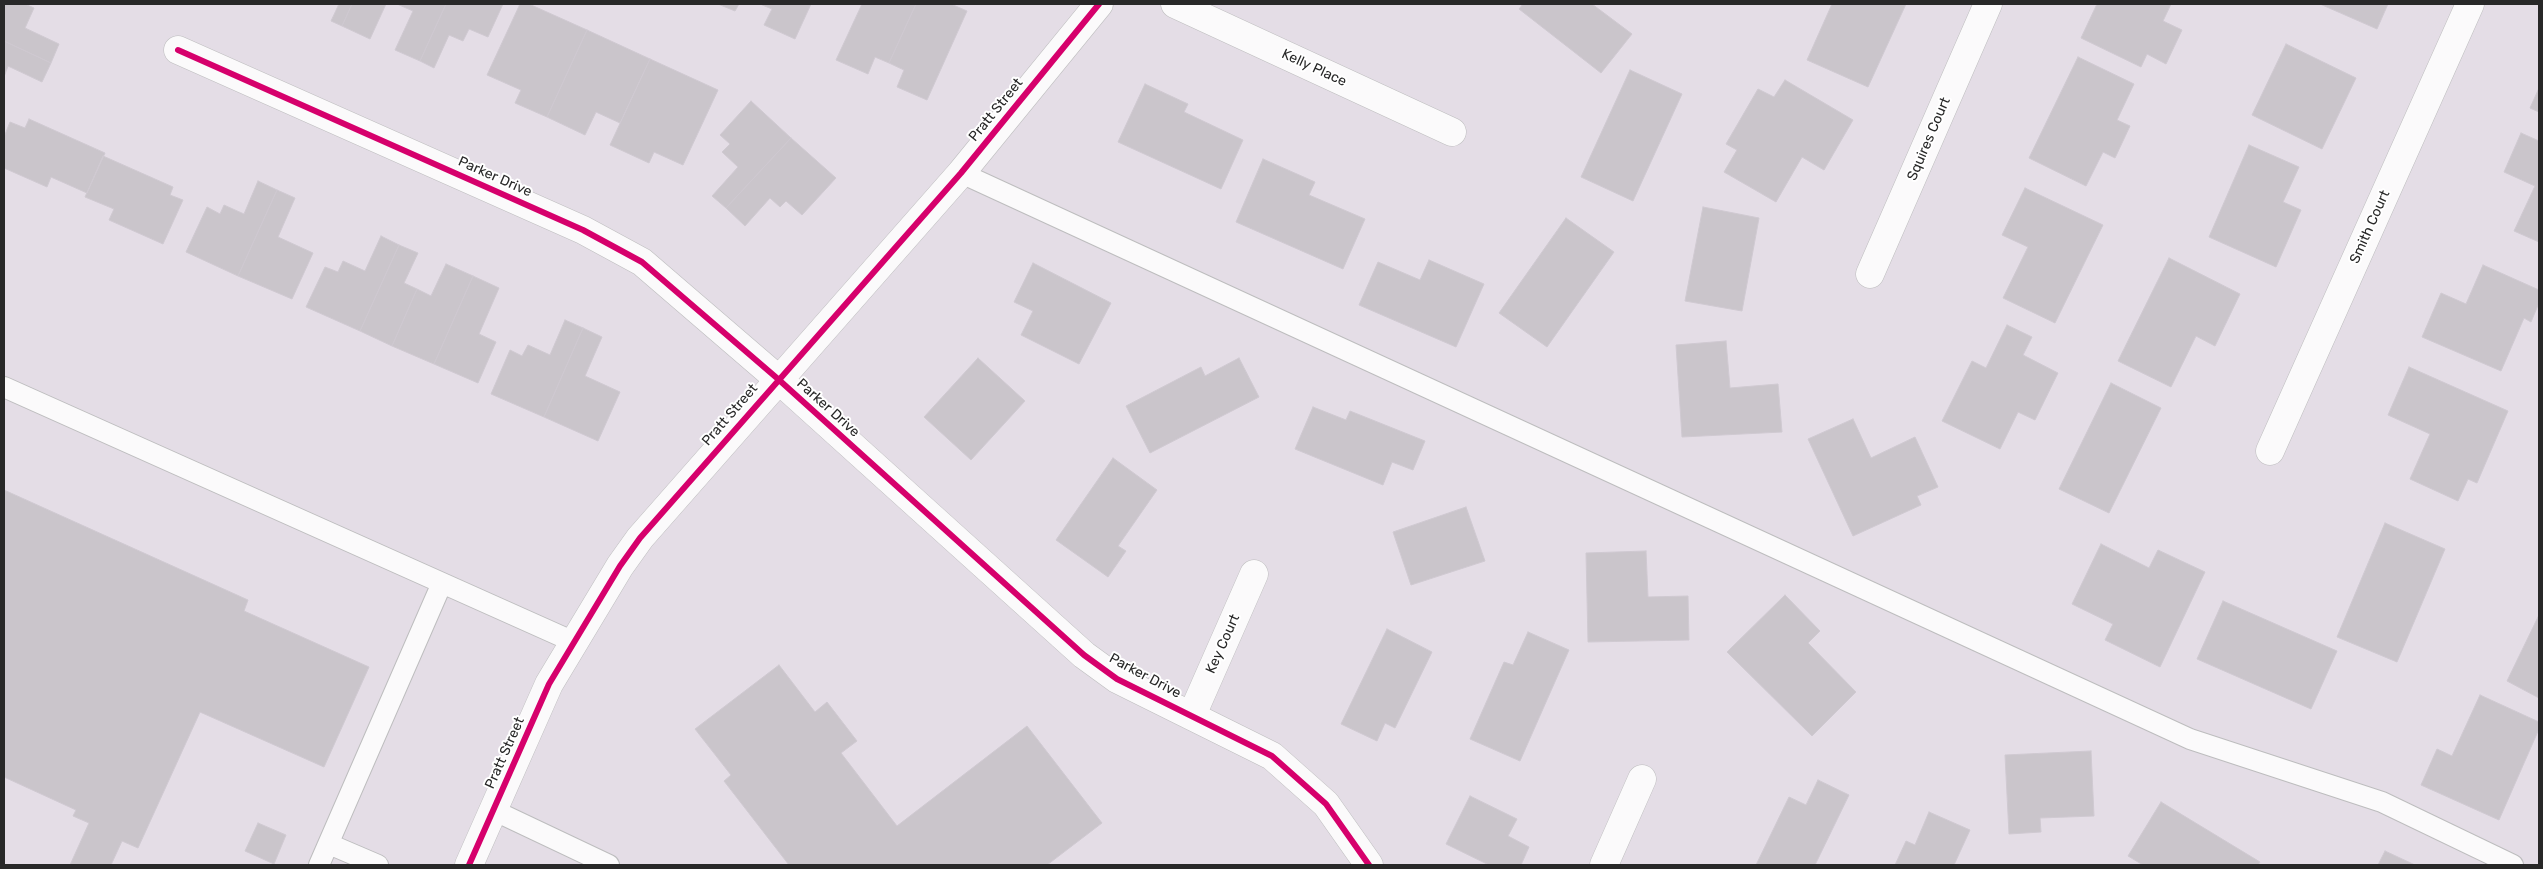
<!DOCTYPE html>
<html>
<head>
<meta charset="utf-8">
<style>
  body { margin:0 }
  #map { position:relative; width:2543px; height:869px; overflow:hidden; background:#e4dde6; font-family:Rubik,sans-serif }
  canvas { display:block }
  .frame { position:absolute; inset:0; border:5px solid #282828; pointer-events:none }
</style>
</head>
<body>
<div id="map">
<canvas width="2543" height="869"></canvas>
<div class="frame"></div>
</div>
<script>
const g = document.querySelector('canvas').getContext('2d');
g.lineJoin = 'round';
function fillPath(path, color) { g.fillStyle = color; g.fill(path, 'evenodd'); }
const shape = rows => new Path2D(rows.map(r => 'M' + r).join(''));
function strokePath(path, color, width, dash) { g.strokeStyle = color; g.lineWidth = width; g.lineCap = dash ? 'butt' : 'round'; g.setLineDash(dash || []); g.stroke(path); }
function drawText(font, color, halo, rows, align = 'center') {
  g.font = font + ' Rubik,sans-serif'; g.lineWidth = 4; g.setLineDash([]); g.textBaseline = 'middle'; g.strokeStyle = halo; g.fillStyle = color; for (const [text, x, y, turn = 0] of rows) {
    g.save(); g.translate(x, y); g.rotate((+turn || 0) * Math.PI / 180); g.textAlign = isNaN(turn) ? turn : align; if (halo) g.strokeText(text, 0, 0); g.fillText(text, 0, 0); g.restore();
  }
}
const building = shape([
  [4,4,25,4,34,8,25,28,59,44,51,63,4,41,4,4],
  [339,4,352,4,342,26,331,21,339,4],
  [352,4,386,4,370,39,342,26,352,4],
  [397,4,446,4,420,61,395,50,413,11,397,4],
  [446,4,503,4,488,37,469,29,463,41,449,35,434,68,420,61,446,4],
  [520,4,529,4,587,30,547,117,515,103,521,90,487,75,520,4],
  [718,4,739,4,735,11,718,4],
  [760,4,811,4,795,39,764,25,772,9,760,4],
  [862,4,916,4,889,63,875,57,868,74,836,60,862,4],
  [916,4,951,4,967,11,927,100,897,87,904,70,889,63,916,4],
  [1523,4,1592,4,1632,34,1601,73,1519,9,1523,4],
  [1832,4,1906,4,1868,87,1807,60,1832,4],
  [2097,4,2171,4,2163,21,2182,30,2166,64,2147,54,2141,67,2081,38,2097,4],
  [2320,4,2388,4,2377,29,2320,4],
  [587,30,650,59,620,123,596,112,585,135,547,117,587,30],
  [4,41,51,63,42,82,8,66,4,77,4,41],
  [2286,44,2356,78,2322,149,2252,115,2286,44],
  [2078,57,2134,84,2117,120,2130,126,2115,158,2103,152,2086,186,2029,158,2078,57],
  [650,59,718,90,683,165,654,152,649,163,610,145,650,59],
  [1630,70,1682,94,1633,201,1581,177,1630,70],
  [1785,80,1853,120,1824,170,1802,157,1776,202,1724,172,1737,150,1726,144,1758,89,1774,97,1785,80],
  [1145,84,1188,104,1184,112,1243,140,1221,189,1118,142,1145,84],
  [2539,88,2539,112,2530,108,2539,88],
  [751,101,791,138,726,208,712,196,738,167,722,152,730,144,720,135,751,101],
  [29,119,105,153,87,193,51,177,47,187,4,168,4,137,10,122,25,128,29,119],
  [2521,133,2539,141,2539,242,2514,231,2535,186,2504,172,2521,133],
  [791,138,836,178,802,215,786,201,780,207,770,198,745,226,726,208,791,138],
  [2249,145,2299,167,2283,202,2301,210,2276,267,2209,237,2249,145],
  [103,156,173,187,170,195,183,200,163,244,109,220,114,209,85,197,103,156],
  [1263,159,1315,182,1309,195,1365,219,1343,269,1236,222,1263,159],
  [258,181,277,190,238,276,186,252,207,207,220,214,224,205,244,214,258,181],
  [2025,188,2103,225,2055,323,2003,298,2028,247,2002,235,2025,188],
  [277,190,295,198,278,237,313,253,292,299,238,276,277,190],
  [1703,207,1759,218,1742,311,1685,301,1703,207],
  [1566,218,1614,252,1547,347,1499,313,1566,218],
  [381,236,399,245,360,331,306,307,325,267,338,272,343,261,365,271,381,236],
  [399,245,418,253,404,283,417,289,392,346,360,331,399,245],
  [2169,258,2240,294,2215,346,2196,336,2171,387,2118,361,2169,258],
  [1429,260,1484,284,1456,347,1359,305,1378,262,1420,280,1429,260],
  [1033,263,1111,303,1079,364,1021,335,1033,311,1014,302,1033,263],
  [446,264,473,276,434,364,392,346,417,289,431,296,446,264],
  [2483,265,2539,290,2539,303,2531,322,2524,318,2501,371,2422,337,2441,293,2466,304,2483,265],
  [473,276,499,288,479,334,496,342,478,383,434,364,473,276],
  [565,320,583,328,544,417,491,394,510,350,522,356,528,345,550,355,565,320],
  [2007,325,2032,337,2023,355,2058,373,2035,420,2018,412,2000,449,1942,421,1972,361,1986,368,2007,325],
  [583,328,602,337,585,376,620,392,598,441,544,417,583,328],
  [1726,341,1730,388,1778,384,1782,432,1682,437,1676,345,1726,341],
  [978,358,1025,401,971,460,924,417,978,358],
  [1239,358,1259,397,1150,453,1126,406,1201,367,1205,376,1239,358],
  [2409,367,2508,411,2477,483,2468,479,2458,501,2410,479,2430,434,2388,415,2409,367],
  [2111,383,2161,408,2109,513,2059,489,2111,383],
  [1313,407,1346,420,1350,411,1425,441,1413,470,1392,462,1383,485,1295,449,1313,407],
  [1853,419,1871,458,1915,437,1938,487,1917,496,1921,505,1853,536,1808,439,1853,419],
  [1113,458,1157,490,1118,546,1126,551,1108,577,1056,540,1113,458],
  [4,490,248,600,244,611,369,667,324,767,200,712,138,848,122,841,111,865,70,865,89,823,73,816,76,810,4,777,4,490],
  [1466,507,1485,561,1411,585,1393,532,1466,507],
  [2385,523,2445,549,2397,662,2337,637,2385,523],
  [2101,544,2149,568,2158,550,2205,572,2160,667,2105,640,2113,624,2072,604,2101,544],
  [1646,551,1648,597,1688,596,1689,640,1588,642,1586,553,1646,551],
  [1785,595,1820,631,1808,643,1856,692,1812,736,1727,652,1785,595],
  [2223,601,2337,651,2311,709,2197,659,2223,601],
  [2539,615,2539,698,2507,681,2539,615],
  [1387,629,1432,652,1395,728,1385,723,1377,741,1341,724,1387,629],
  [1528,632,1569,650,1520,761,1470,739,1504,662,1513,665,1528,632],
  [779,665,815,712,827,702,857,741,841,753,897,826,1027,726,1102,823,1047,865,789,865,724,781,731,775,695,729,779,665],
  [2480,695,2539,722,2539,729,2499,820,2421,785,2437,749,2452,756,2480,695],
  [2091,751,2094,816,2040,818,2041,832,2009,834,2005,755,2091,751],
  [1818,780,1849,795,1815,865,1756,865,1789,797,1806,805,1818,780],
  [1470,796,1517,819,1508,836,1529,847,1521,865,1489,865,1446,844,1470,796],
  [2161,802,2260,862,2258,865,2143,865,2128,856,2161,802],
  [1929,812,1970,830,1954,865,1895,865,1906,841,1915,845,1929,812],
  [258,823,286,835,274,864,245,851,258,823],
  [2385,851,2415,865,2378,865,2385,851]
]);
fillPath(building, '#cac5cb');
strokePath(building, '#cfc9d1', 1);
const lane = shape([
  [961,173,2190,739,2382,802,2513,865],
  [4,387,574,642],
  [493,810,609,865],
  [329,844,378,865],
  [319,865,442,583]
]);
const street = shape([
  [1175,4,1452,132],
  [178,50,583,230,642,262,778,379,1084,655,1117,679,1272,756,1326,804,1369,865],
  [1870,274,1988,4],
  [2270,451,2470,4],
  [1192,715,1254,574],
  [469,865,549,684,620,566,640,538,961,173,1099,4],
  [1604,865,1642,779]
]);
strokePath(lane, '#bdbdbe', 22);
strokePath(street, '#bdbdbe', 29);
strokePath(lane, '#fbfafb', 20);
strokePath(street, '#fbfafb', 28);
strokePath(shape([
  [178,50,583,230,642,262,778,379,1084,655,1117,679,1272,756,1326,804,1369,865],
  [469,865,549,684,620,566,640,538,961,173,1099,4]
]), '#d6006c', 6);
drawText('14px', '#282828', '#fff', [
  ["Kelly Place",1314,68,25],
  ["Pratt Street",996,110,-51],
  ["Squires Court",1929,139,-67],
  ["Parker Drive",495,177,24],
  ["Smith Court",2370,227,-66],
  ["Parker Drive",828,408,42],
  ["Pratt Street",730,415,-49],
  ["Key Court",1223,644,-66],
  ["Parker Drive",1145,676,28],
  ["Pratt Street",505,753,-66]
]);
</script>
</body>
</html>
